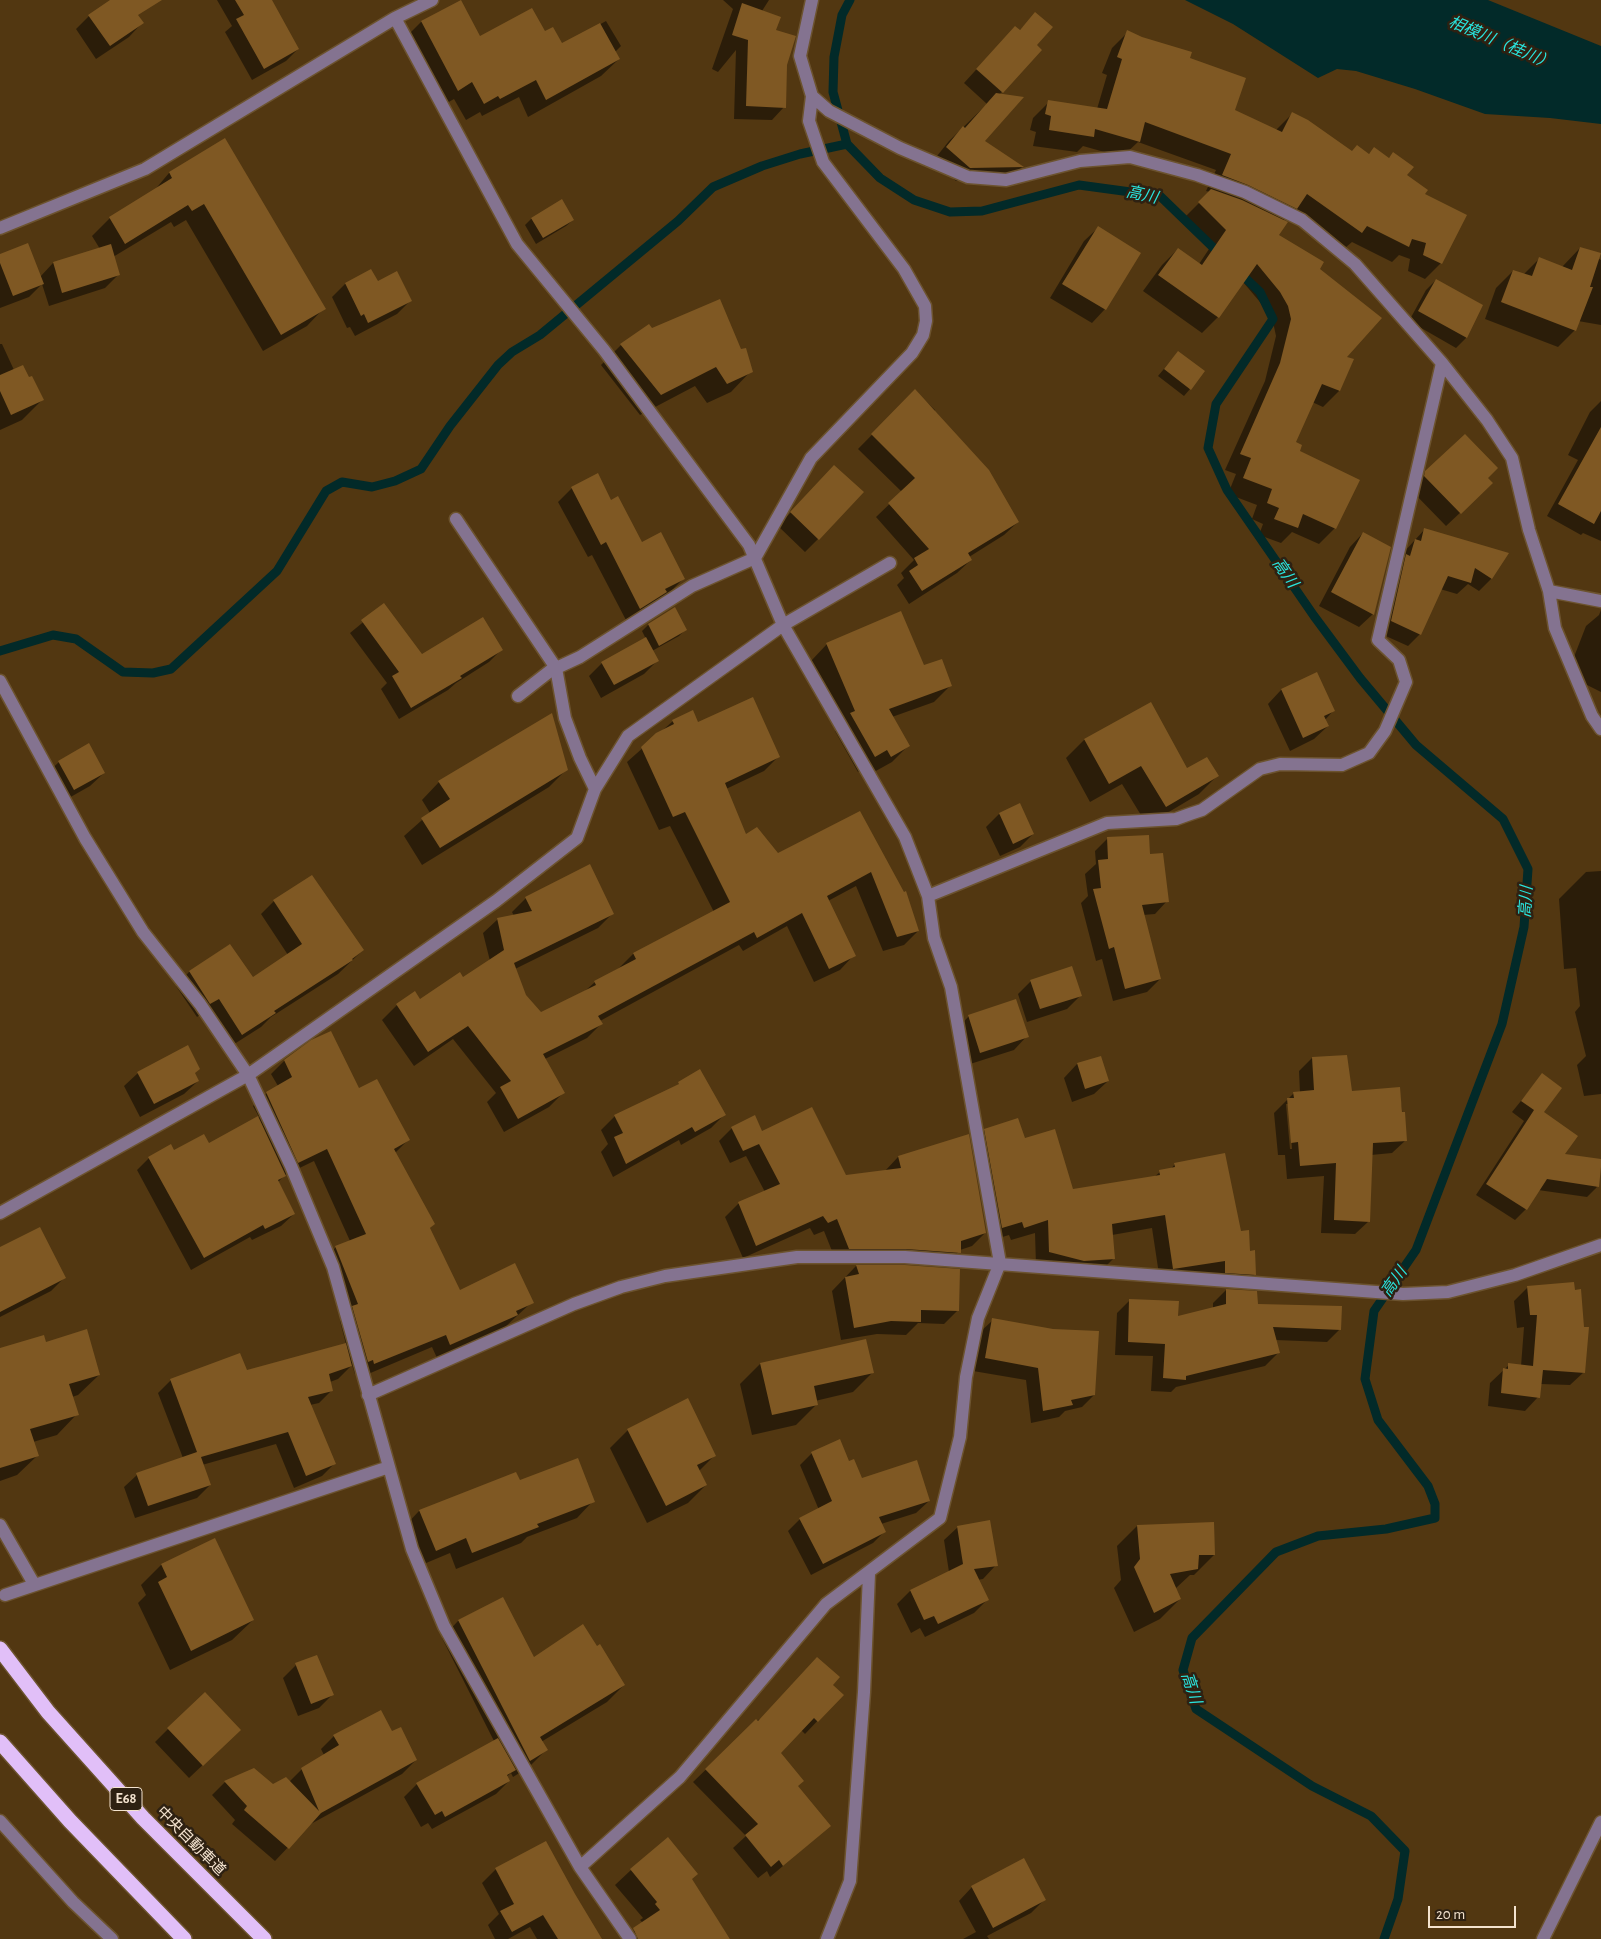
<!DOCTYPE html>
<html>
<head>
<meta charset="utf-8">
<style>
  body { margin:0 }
  #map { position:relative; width:1601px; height:1939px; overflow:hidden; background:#523711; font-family:"Alegreya Sans",sans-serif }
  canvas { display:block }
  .scale { position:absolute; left:1428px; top:1906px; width:88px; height:22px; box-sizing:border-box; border:2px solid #f4e3cf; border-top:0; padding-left:6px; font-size:15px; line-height:18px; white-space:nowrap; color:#f4e3cf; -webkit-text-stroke:4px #2e2112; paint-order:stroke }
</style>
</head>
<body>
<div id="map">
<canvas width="1601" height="1939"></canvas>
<div class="scale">20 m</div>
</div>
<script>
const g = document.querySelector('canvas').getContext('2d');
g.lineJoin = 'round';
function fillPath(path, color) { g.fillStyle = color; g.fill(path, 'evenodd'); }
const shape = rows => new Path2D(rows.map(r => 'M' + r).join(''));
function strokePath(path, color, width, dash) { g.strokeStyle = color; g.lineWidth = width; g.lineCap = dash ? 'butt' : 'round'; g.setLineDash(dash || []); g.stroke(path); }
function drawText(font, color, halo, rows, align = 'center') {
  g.font = font + ' "Alegreya Sans","Noto Sans JP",sans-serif'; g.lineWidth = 5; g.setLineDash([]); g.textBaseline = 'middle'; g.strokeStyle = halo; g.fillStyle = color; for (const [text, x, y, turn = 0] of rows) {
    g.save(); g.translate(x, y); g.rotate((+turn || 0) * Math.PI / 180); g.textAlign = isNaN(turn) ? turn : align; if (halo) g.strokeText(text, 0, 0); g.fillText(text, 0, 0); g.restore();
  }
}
fillPath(shape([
  [1185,0,1488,0,1601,46,1601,124,1550,118,1485,114,1415,89,1356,71,1337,69,1318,78,1233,24]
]), '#022a29');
fillPath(shape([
  [112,0,127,0,142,23,129,37,96,59,76,29,89,16],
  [217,0,270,0,298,49,286,61,252,80,225,32,232,26],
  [723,0,769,0,762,11,775,30,786,65,784,107,772,120,734,119,736,50,718,72,712,69,733,9],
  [461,2,479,38,544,33,562,45,606,21,621,46,615,52,619,59,601,76,528,117,519,97,482,116,480,112,466,120,454,99,440,107,404,39,421,22],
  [1035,14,1035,45,1040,50,1000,94,983,142,1022,167,1010,180,956,181,933,161,949,141,987,104,964,83,1015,27,1019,31],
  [1128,32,1188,58,1233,111,1276,130,1292,114,1351,152,1368,155,1374,149,1388,159,1393,154,1406,175,1423,194,1441,263,1425,279,1408,271,1410,259,1399,255,1392,262,1352,242,1345,248,1293,211,1283,221,1278,235,1318,269,1344,358,1339,391,1323,407,1312,402,1294,443,1335,528,1319,544,1292,532,1281,543,1259,535,1263,524,1252,519,1257,505,1228,494,1236,474,1225,470,1265,381,1276,336,1273,322,1265,308,1243,282,1218,317,1202,333,1143,291,1162,265,1178,249,1199,264,1211,246,1183,219,1210,192,1206,191,1216,170,1138,142,1122,157,1083,146,1077,152,1033,146,1036,132,1030,130,1033,118,1049,102,1097,109,1107,75,1102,73,1112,48],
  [224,140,324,308,307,326,263,351,186,220,174,227,171,222,113,257,118,275,105,288,49,306,42,284,29,297,0,308,0,256,40,277,53,263,100,249,92,236,110,218,153,192,169,173],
  [562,201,573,220,566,226,536,244,525,225,531,219],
  [1098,228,1105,309,1092,323,1050,298,1084,241],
  [1580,248,1601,260,1601,325,1578,321,1575,330,1558,347,1485,319,1496,288,1513,271,1523,275,1539,259,1562,267],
  [1436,280,1482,305,1466,338,1456,348,1409,321,1426,290],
  [377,283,411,300,397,314,355,336,350,327,347,328,332,297,345,284],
  [652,329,741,351,751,371,731,392,707,403,695,386,640,415,601,365,621,345],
  [0,344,2,344,14,370,42,400,22,420,0,430],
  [1178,352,1190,389,1184,396,1158,376],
  [915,391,935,410,933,413,1018,522,1004,535,969,557,971,560,957,573,909,604,897,585,904,578,901,573,914,560,876,517,902,492,858,449],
  [1601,401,1601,541,1583,533,1581,535,1547,516,1578,460,1568,455,1590,412],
  [1426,472,1478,496,1446,526,1411,490,1412,486],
  [821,480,818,539,805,552,778,526],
  [572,488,611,501,642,543,683,579,670,592,627,622,592,555,588,557,558,502],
  [1425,529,1507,554,1491,579,1479,591,1468,584,1457,594,1440,589,1420,634,1408,646,1379,633,1403,553],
  [1363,533,1373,614,1359,627,1319,606,1350,547],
  [384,605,422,655,501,650,489,662,456,683,448,690,399,719,381,689,387,683,350,633],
  [1601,610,1601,692,1567,675,1586,626,1599,615],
  [648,625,686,629,679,636,652,651,657,661,644,674,601,698,589,676,602,663,646,639,642,631],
  [827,644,923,667,950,686,934,702,892,717,908,746,892,762,874,772,870,766,858,772,835,731,839,727,811,661],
  [1316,674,1333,711,1325,720,1328,726,1314,739,1290,751,1268,704,1281,690],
  [1150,704,1187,770,1217,776,1199,794,1147,825,1122,784,1090,802,1066,758,1084,740],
  [673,721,698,724,778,757,764,771,726,789,746,836,778,855,860,813,918,931,904,945,883,951,856,886,828,901,854,955,840,970,814,982,787,926,743,951,739,945,600,1021,601,1024,587,1038,545,1059,563,1093,549,1107,504,1132,487,1102,496,1093,453,1039,414,1066,382,1020,397,1005,415,993,420,1001,463,978,490,961,483,933,498,919,514,916,512,912,526,898,613,913,598,928,515,969,525,995,541,1013,585,991,595,982,619,968,633,954,714,912,670,826,659,830,627,762],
  [59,762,104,773,90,786,60,803,45,775],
  [567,769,549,787,422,865,404,836,430,813,422,800,439,782],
  [999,814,1033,834,1020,847,1000,856,986,827],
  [1108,838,1149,856,1167,901,1155,914,1143,915,1160,979,1147,992,1113,1001,1102,959,1096,961,1081,903,1088,896,1085,874,1096,864,1095,851],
  [1601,871,1601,1094,1584,1096,1577,1065,1586,1056,1575,1012,1580,1006,1576,968,1564,969,1559,899,1586,872],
  [274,901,363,950,338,974,271,1017,261,1027,228,1048,205,1011,197,1017,176,986,189,972,229,945,252,979,288,955,261,914],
  [1031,981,1080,996,1067,1009,1027,1022,1018,994],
  [969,1016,1027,1036,1014,1050,967,1065,956,1030],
  [312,1041,408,1140,395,1153,434,1224,429,1229,459,1292,532,1302,504,1328,437,1358,432,1347,361,1377,359,1373,355,1374,352,1365,338,1379,330,1382,332,1390,319,1403,310,1405,334,1464,322,1476,294,1488,276,1444,202,1465,210,1485,197,1498,135,1518,124,1487,137,1475,183,1458,158,1393,171,1380,246,1371,346,1344,340,1321,344,1316,323,1260,336,1247,350,1241,314,1161,285,1175,278,1182,294,1214,281,1226,252,1240,250,1237,191,1270,137,1170,149,1158,208,1145,259,1117,253,1106,267,1093,278,1086,271,1074,284,1061],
  [1100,1057,1108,1081,1094,1094,1072,1102,1064,1078,1077,1064],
  [1312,1058,1350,1092,1399,1088,1406,1140,1392,1153,1371,1155,1369,1221,1355,1234,1321,1233,1324,1176,1287,1179,1285,1155,1278,1155,1274,1113,1294,1093,1300,1093,1299,1071],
  [1286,1104,1289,1104,1292,1149,1290,1149],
  [700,1071,724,1115,711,1128,681,1145,679,1140,613,1177,601,1152,608,1144,601,1130,615,1116,672,1089],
  [138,1073,194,1074,198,1081,184,1094,140,1117,124,1086],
  [1542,1075,1543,1113,1562,1155,1597,1187,1587,1197,1538,1190,1526,1209,1515,1220,1476,1195,1524,1121,1512,1112],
  [732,1128,762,1132,845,1176,885,1171,898,1157,968,1135,985,1233,972,1246,960,1250,947,1265,892,1261,836,1261,824,1231,814,1235,810,1228,743,1258,725,1217,738,1204,765,1192,746,1156,730,1163,719,1141],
  [985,1130,1024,1140,1072,1191,1154,1177,1160,1172,1170,1170,1175,1164,1240,1232,1249,1252,1255,1274,1242,1288,1160,1281,1152,1228,1112,1235,1114,1258,1101,1271,1036,1265,1035,1233,1011,1240,1009,1235,989,1241,972,1143],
  [0,1251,64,1278,51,1291,0,1317],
  [856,1266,905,1266,958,1310,944,1324,918,1323,906,1335,877,1334,841,1340,832,1291],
  [1528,1287,1584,1372,1570,1385,1540,1384,1538,1397,1525,1411,1488,1406,1490,1383,1509,1365,1521,1366,1524,1327,1517,1328,1514,1301],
  [1226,1290,1257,1305,1340,1329,1327,1342,1275,1340,1278,1353,1265,1366,1176,1387,1171,1392,1151,1391,1153,1356,1115,1355,1117,1313,1130,1300,1177,1317,1213,1308,1213,1303],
  [993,1320,1094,1395,1082,1407,1065,1411,1059,1417,1031,1423,1026,1380,973,1371,980,1332],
  [45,1343,99,1375,78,1395,72,1397,77,1414,57,1435,33,1442,38,1455,17,1475,0,1481,0,1350],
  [760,1364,873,1372,853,1392,815,1401,816,1405,796,1425,752,1435,740,1384],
  [628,1430,715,1455,699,1471,706,1485,688,1503,647,1523,610,1448],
  [812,1453,848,1463,861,1480,929,1501,916,1513,881,1524,885,1531,873,1543,811,1575,788,1531,800,1519,819,1510,800,1465],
  [516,1473,519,1482,593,1501,577,1518,527,1537,521,1543,456,1569,450,1553,419,1566,403,1528,419,1511],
  [1137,1526,1214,1555,1194,1575,1190,1575,1175,1589,1180,1599,1160,1619,1134,1632,1114,1588,1121,1580,1117,1546],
  [958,1527,996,1565,983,1579,977,1580,987,1600,974,1613,925,1637,920,1628,911,1633,897,1604,910,1591,949,1572,944,1540],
  [215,1540,253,1620,232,1640,170,1670,138,1603,146,1595,141,1585,161,1565],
  [502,1598,534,1659,624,1685,607,1702,541,1742,546,1750,529,1767,513,1777,511,1773,506,1777,509,1781,496,1794,432,1829,428,1823,421,1827,404,1797,417,1784,494,1741,442,1638,458,1621],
  [296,1665,332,1695,319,1708,298,1716,283,1678],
  [831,1685,842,1695,805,1734,801,1730,779,1753,797,1787,830,1826,770,1877,767,1871,758,1878,733,1848,746,1836,693,1782,756,1721],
  [168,1729,226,1743,189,1778,155,1742],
  [334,1736,416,1760,402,1774,309,1825,275,1861,232,1824,235,1820,212,1795,225,1782,254,1769,273,1786,289,1782,302,1769,324,1755,321,1749],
  [546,1842,581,1939,537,1939,530,1927,508,1939,495,1939,488,1925,499,1914,482,1883,496,1869],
  [631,1870,691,1880,730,1939,624,1939,643,1923,640,1920,643,1918,615,1885],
  [972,1887,1044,1900,1031,1913,987,1936,989,1939,963,1939,976,1932,959,1901]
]), '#0007');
strokePath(shape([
  [850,0,842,15,834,57,833,92,847,144,880,178,914,200,950,212,982,211,1079,185,1160,196,1222,256],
  [1239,272,1260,292,1273,319,1216,404,1208,448,1227,490,1314,616,1360,678,1416,745,1503,819,1528,869,1524,927,1502,1024,1416,1250,1374,1311,1365,1379,1378,1420,1428,1486,1435,1504,1435,1518,1386,1529,1318,1536,1276,1552,1192,1638,1183,1670,1196,1709,1312,1786,1371,1816,1405,1851,1398,1899,1384,1939],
  [0,651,53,635,76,639,123,672,153,673,171,669,277,571,326,491,342,482,372,487,395,481,421,469,450,426,498,365,512,352,540,335,678,221,713,187,762,166,800,154,847,144]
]), '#022a29', 9);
fillPath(shape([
  [110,0,162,0,138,15,144,23,110,46,88,15],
  [235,0,272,0,299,49,264,69,236,19,244,15],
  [461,0,480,36,532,8,545,31,553,27,562,43,600,23,620,59,546,100,536,80,500,99,498,96,484,104,472,82,458,91,421,21],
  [742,3,781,17,776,30,796,36,787,65,786,108,746,106,748,40,732,35],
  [1035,12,1053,27,1037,45,1042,50,1003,93,976,69,1015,26,1020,30],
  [1127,30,1142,37,1192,52,1190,58,1246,78,1235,110,1282,132,1292,112,1308,120,1352,151,1357,145,1369,154,1374,147,1389,158,1393,152,1414,167,1407,175,1428,190,1425,194,1467,215,1442,264,1423,255,1426,243,1412,239,1409,247,1367,226,1362,233,1307,194,1297,209,1248,185,1222,175,1231,154,1145,122,1140,142,1095,129,1094,137,1049,130,1051,116,1045,114,1048,100,1107,109,1122,59,1117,57],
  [996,93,1024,97,985,141,1024,167,970,168,946,147,963,126,965,128],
  [225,138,326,309,281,335,204,204,192,211,188,205,125,244,109,217,172,178,169,172],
  [1211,189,1242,200,1288,222,1279,235,1324,262,1320,269,1382,318,1347,357,1354,359,1340,391,1322,384,1296,442,1302,445,1300,451,1360,480,1336,529,1303,514,1298,528,1274,519,1279,508,1267,503,1272,489,1243,478,1251,458,1240,454,1280,363,1291,319,1288,306,1280,292,1257,264,1219,318,1158,275,1178,248,1202,265,1226,230,1198,202],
  [562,199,574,220,543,238,531,218],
  [1098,226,1141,253,1106,310,1062,284],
  [28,243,44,284,13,296,0,263,0,254],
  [111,244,120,275,62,293,53,262],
  [1580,247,1601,253,1590,287,1593,287,1576,331,1501,302,1513,270,1532,276,1539,257,1572,270],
  [371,269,378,281,397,271,412,301,368,323,364,314,361,316,345,283],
  [1436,279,1483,305,1467,338,1418,311],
  [720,299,741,349,746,348,753,372,727,384,716,367,661,395,620,344,649,324,652,328],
  [1178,351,1205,371,1191,390,1164,369],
  [23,365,29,377,32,376,44,400,11,415,0,391,0,375],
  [915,389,989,470,1019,522,968,553,972,560,922,591,909,571,918,565,914,558,929,549,888,503,915,478,871,434],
  [1601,427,1601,511,1594,524,1558,504],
  [1465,434,1498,468,1488,478,1493,483,1461,514,1424,476,1425,471],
  [834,465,864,492,819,540,790,512],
  [598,473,611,500,618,496,642,542,661,532,685,579,665,589,667,592,640,609,606,542,601,545,571,487],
  [1424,528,1509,553,1492,579,1475,568,1471,583,1448,576,1421,635,1391,621,1406,554,1410,556,1415,539,1421,541],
  [1363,532,1391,547,1374,615,1331,592],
  [384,603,422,654,483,617,503,650,460,676,462,678,411,708,392,676,399,672,361,620],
  [675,607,687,630,659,646,648,624],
  [901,611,924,665,942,659,952,686,889,709,910,746,891,757,887,750,875,757,850,713,855,711,826,643],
  [646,637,659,661,614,685,601,662],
  [1317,672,1335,711,1324,716,1329,726,1303,738,1281,689],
  [753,697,780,757,725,783,746,834,757,827,778,853,860,811,904,892,906,891,919,931,897,937,871,872,827,896,856,956,829,969,802,913,757,938,754,932,598,1016,603,1024,543,1054,565,1093,518,1119,500,1087,511,1081,468,1026,428,1052,396,1004,415,991,420,999,460,972,463,977,504,950,497,918,532,911,525,897,590,864,614,914,514,963,526,995,541,1012,596,985,594,981,636,959,633,953,730,902,685,812,673,817,641,747,656,733,674,724,672,720,693,710,698,722],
  [1151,702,1187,768,1207,757,1219,776,1166,807,1141,766,1109,784,1084,739],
  [552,713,568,770,440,848,421,818,450,799,438,781],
  [89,743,105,773,74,790,58,761],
  [1020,803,1034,834,1013,844,999,813],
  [1149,835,1150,854,1163,853,1169,902,1142,905,1161,979,1125,989,1114,947,1109,949,1093,889,1101,888,1098,860,1108,859,1107,837],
  [312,875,364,950,352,959,353,960,274,1011,276,1013,242,1035,219,999,210,1004,189,971,230,944,253,977,302,944,273,900],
  [1072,966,1082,996,1040,1009,1030,980],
  [1016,999,1029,1037,980,1053,968,1015],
  [331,1031,359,1088,377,1079,410,1140,394,1149,435,1224,430,1228,460,1290,515,1263,534,1303,516,1311,518,1315,450,1345,446,1335,374,1364,373,1360,368,1362,352,1306,358,1304,335,1246,366,1234,327,1149,298,1163,266,1092,292,1077,284,1060,311,1040],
  [188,1045,200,1069,195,1073,199,1081,154,1104,137,1072],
  [1347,1055,1352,1091,1400,1087,1402,1112,1405,1112,1407,1141,1373,1143,1370,1222,1334,1220,1336,1163,1300,1166,1298,1142,1291,1143,1287,1098,1294,1098,1293,1092,1314,1090,1312,1057],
  [1101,1056,1109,1081,1085,1089,1077,1063],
  [700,1069,726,1115,695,1132,692,1127,626,1164,614,1137,623,1133,614,1115,679,1084,678,1082],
  [1542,1073,1562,1088,1544,1112,1578,1136,1565,1154,1601,1159,1601,1167,1599,1187,1547,1179,1527,1210,1486,1184,1534,1110,1521,1101],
  [812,1107,846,1175,901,1168,898,1156,969,1134,986,1233,961,1241,961,1253,906,1249,849,1249,837,1219,828,1223,823,1216,756,1246,738,1202,780,1184,759,1144,743,1151,731,1127,755,1115,762,1131],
  [258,1116,286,1176,278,1180,295,1214,265,1229,263,1225,204,1258,148,1157,171,1144,174,1150,204,1134,209,1143],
  [1018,1118,1025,1138,1055,1129,1073,1189,1160,1175,1159,1170,1175,1167,1174,1163,1225,1153,1241,1231,1249,1230,1250,1251,1255,1250,1256,1275,1225,1273,1225,1261,1173,1269,1165,1215,1112,1224,1115,1259,1084,1261,1049,1252,1048,1220,1024,1228,1022,1222,1002,1228,984,1129],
  [40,1227,66,1278,0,1312,0,1247],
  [856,1265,905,1265,960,1269,959,1311,921,1310,921,1322,891,1321,854,1328,845,1277,859,1274],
  [1574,1282,1575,1290,1581,1289,1584,1327,1589,1327,1585,1373,1543,1370,1540,1398,1501,1393,1503,1368,1508,1369,1508,1363,1533,1366,1537,1315,1530,1315,1527,1286],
  [1226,1289,1257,1291,1258,1304,1342,1306,1341,1330,1273,1327,1280,1353,1186,1376,1186,1380,1163,1378,1165,1344,1128,1342,1129,1299,1179,1301,1178,1316,1226,1304],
  [992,1318,1053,1329,1099,1331,1095,1395,1071,1400,1073,1405,1043,1411,1038,1368,985,1358],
  [87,1329,100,1375,69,1384,79,1415,30,1429,39,1456,0,1468,0,1348,44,1335,46,1342],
  [866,1339,874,1373,814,1386,818,1405,772,1415,760,1363],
  [346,1343,352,1366,329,1374,333,1391,308,1397,336,1464,306,1476,288,1432,201,1457,211,1485,148,1506,136,1473,197,1452,170,1379,240,1353,247,1370],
  [688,1398,716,1456,697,1465,707,1485,666,1506,627,1429],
  [840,1439,849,1461,854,1459,862,1478,917,1460,930,1501,879,1517,886,1532,823,1564,799,1518,832,1501,811,1452],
  [578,1458,595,1502,537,1524,539,1527,472,1553,466,1538,436,1551,419,1510,516,1472,520,1480],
  [990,1520,998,1566,974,1569,989,1600,938,1624,934,1616,924,1620,910,1590,963,1564,957,1526],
  [1214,1522,1215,1555,1199,1555,1198,1569,1170,1574,1181,1599,1154,1613,1134,1567,1140,1559,1137,1525],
  [215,1538,254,1620,191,1651,158,1582,167,1577,161,1564],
  [503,1597,534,1657,583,1624,597,1646,600,1644,625,1685,540,1737,548,1750,530,1761,458,1620],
  [317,1655,334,1695,311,1704,295,1663],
  [817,1657,840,1677,833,1685,844,1695,818,1722,814,1718,781,1753,804,1781,798,1786,831,1826,783,1866,779,1860,771,1867,745,1835,758,1824,705,1769,756,1719,758,1721],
  [205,1692,241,1730,203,1766,167,1728],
  [381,1710,392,1731,401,1727,417,1760,321,1813,289,1849,244,1810,247,1806,224,1781,254,1768,273,1784,286,1777,319,1811,301,1768,339,1745,333,1735],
  [498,1738,516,1770,507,1775,510,1781,445,1817,442,1811,435,1815,416,1783],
  [668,1837,698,1874,692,1879,730,1939,638,1939,633,1928,660,1910,655,1904,657,1902,630,1869],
  [546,1841,575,1894,602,1939,558,1939,543,1915,512,1932,500,1911,514,1904,495,1868],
  [1024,1858,1046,1900,993,1928,971,1886]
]), '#7f5823');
const minor = shape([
  [812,0,800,56,812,96,829,111,900,148,968,177,1006,180,1080,161,1130,157,1197,175,1245,192,1302,220,1355,264,1442,363,1487,420,1512,458,1529,530,1549,591,1555,628,1592,716,1601,729],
  [395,18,517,244,604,350,749,545,783,625,905,837,928,896,934,938,951,987,1000,1263,978,1318,966,1377,960,1437,940,1518,826,1604,680,1777,580,1867],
  [0,228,145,169,395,18,432,0],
  [456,519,556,668,565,718,580,758,595,789],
  [1549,591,1601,601],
  [0,681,85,838,143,932,200,1004,248,1075,291,1166,333,1267,412,1549,444,1626,580,1867,630,1939],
  [518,696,550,671,580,657,692,586,755,558,811,458,912,353,923,335,926,321,925,306,904,269,823,162,809,121,812,96],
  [928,896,1107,823,1176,819,1190,814,1202,810,1260,769,1280,764,1342,765,1369,753,1385,731,1406,682,1399,660,1378,640,1442,363],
  [0,1213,248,1075,496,901,577,838,595,789,628,736,783,625,890,563],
  [368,1395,574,1304,621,1287,665,1276,797,1257,905,1257,1403,1294,1448,1292,1515,1275,1601,1245],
  [0,1525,34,1584],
  [5,1595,389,1467],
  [0,1821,73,1902,112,1939],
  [827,1939,850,1881,864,1692,869,1574],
  [1543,1939,1601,1822]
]);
const highway = shape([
  [0,1649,48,1712,143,1818,264,1939],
  [0,1742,70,1821,184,1939]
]);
strokePath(minor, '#6c532f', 15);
strokePath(highway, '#6c532f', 18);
strokePath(minor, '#847390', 12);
strokePath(highway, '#e1bff8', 15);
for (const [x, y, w] of [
  [126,1799,32]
]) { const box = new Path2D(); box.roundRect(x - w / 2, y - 11.5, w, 23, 4); g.fillStyle = '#2e2112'; g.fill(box); strokePath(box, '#f4e3cf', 1); }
drawText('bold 14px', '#f4e3cf', null, [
  ["E68",126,1799]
]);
drawText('15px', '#f4e3cf', '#2e2112', [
  ["中央自動車道",191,1841,45]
]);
drawText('italic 16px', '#29e5df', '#2e2112', [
  ["相模川（桂川）",1501,43,23],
  ["高川",1142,195,12],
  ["高川",1285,573,55],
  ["高川",1526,902,-86],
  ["高川",1394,1282,-55],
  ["高川",1191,1688,72]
]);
</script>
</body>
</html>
